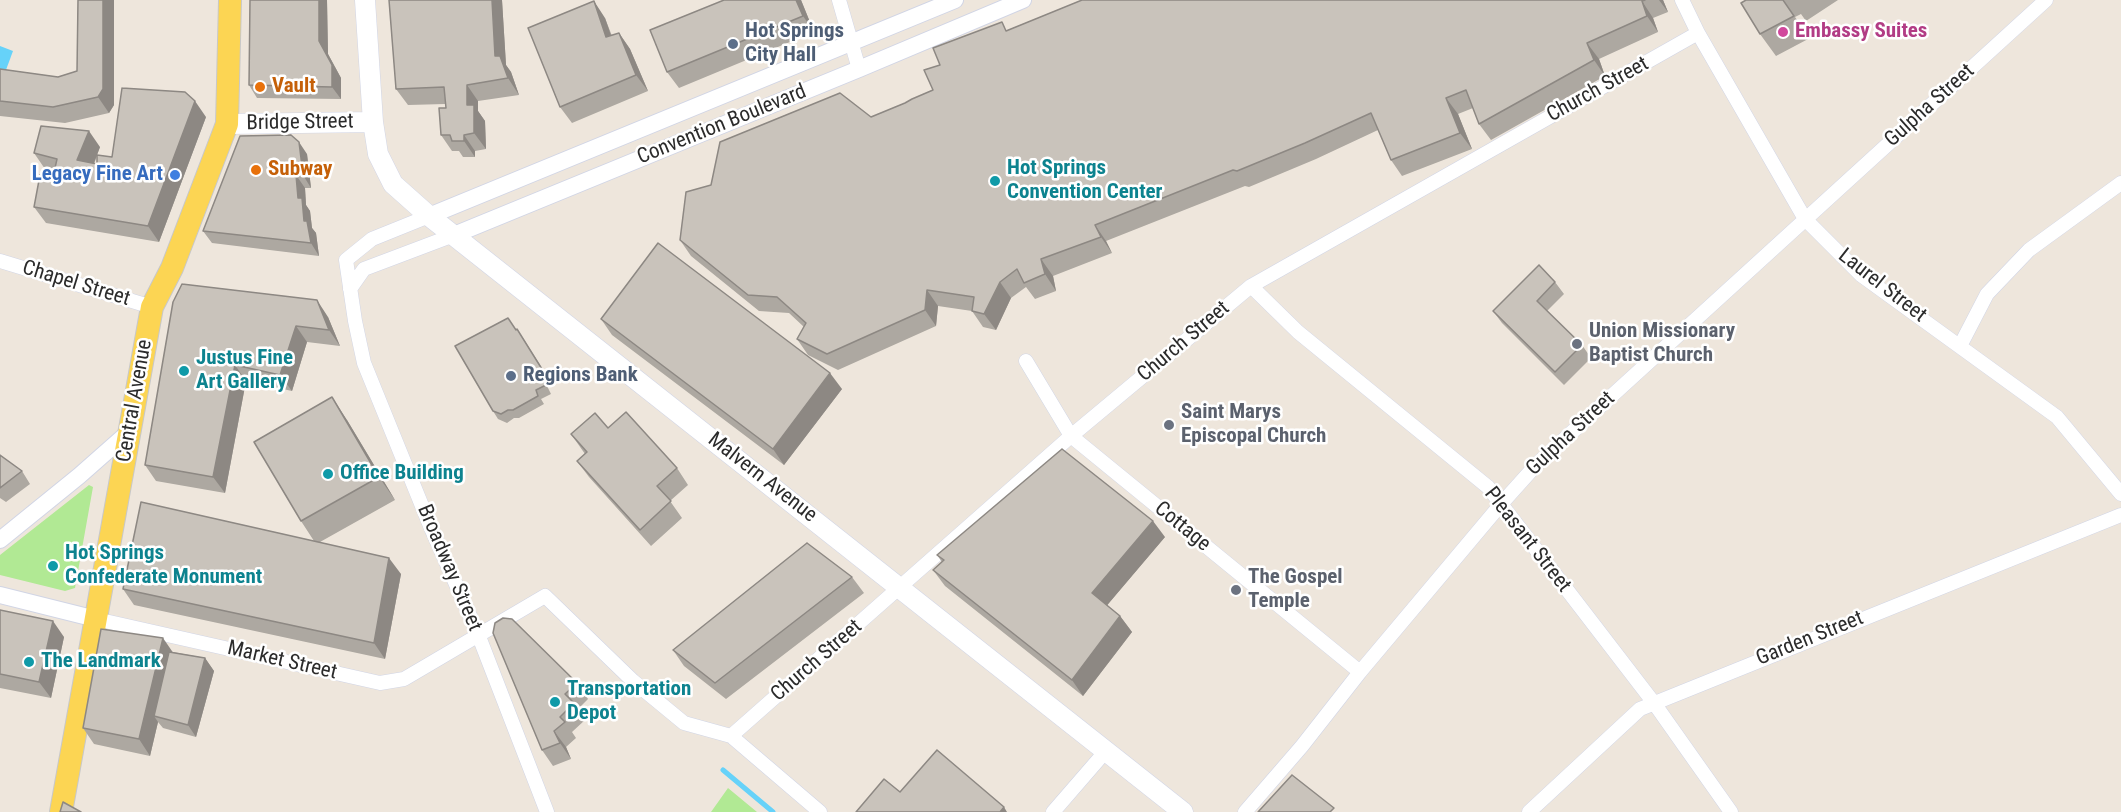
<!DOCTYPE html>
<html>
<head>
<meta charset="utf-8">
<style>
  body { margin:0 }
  canvas { display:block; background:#eee6dc }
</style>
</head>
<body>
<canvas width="2121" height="812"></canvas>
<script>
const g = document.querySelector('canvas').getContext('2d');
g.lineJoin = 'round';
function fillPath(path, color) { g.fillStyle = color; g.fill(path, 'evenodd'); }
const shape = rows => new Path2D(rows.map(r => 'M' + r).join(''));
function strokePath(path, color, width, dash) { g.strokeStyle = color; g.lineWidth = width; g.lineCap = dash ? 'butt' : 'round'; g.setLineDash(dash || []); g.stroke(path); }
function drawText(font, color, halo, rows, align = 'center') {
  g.font = font + ' "Roboto Condensed",sans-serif'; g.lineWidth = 5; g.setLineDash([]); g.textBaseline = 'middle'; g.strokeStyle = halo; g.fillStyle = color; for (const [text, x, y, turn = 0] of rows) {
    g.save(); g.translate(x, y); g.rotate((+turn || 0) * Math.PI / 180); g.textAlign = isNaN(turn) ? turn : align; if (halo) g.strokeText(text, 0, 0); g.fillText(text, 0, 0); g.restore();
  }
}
fillPath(shape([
  [89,485,93,487,75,588,65,591,0,575,0,555],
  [728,788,757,812,711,812]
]), '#b1e994');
fillPath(shape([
  [0,46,13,51,3,78,0,77]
]), '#66d2f9');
strokePath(shape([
  [723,770,773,812]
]), '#66d2f9', 5);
const minor = shape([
  [839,0,859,69],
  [1682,0,1698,33,1805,219,1861,275,2057,417,2121,494],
  [429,216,372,239,346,260,355,321,364,363,431,528,478,634,547,812],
  [0,261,152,307],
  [1251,286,1298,332,1488,487,1654,703,1731,812],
  [350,289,364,269,454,235],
  [1960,346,1987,294,2029,250,2121,183],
  [1026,361,1071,436,1360,672],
  [96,619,380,683,404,679,545,596,633,681,684,723,731,736,820,812],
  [731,736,1071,436,1251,286,1698,33],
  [1053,812,1105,752],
  [1245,812,1302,746,1360,672,1502,503,1537,464,2046,0],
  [1529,812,1640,709,2121,515]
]);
const tertiary = shape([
  [429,216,955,0],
  [454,235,859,69,1023,0],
  [0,540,79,476,130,431],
  [0,595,96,619]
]);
const secondary = shape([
  [365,0,373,122,378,154,393,184,429,216,1183,812],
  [227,124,373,122]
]);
const primary = shape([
  [61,812,152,307,172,268,227,124,230,0]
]);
strokePath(minor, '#d1d5e5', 15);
strokePath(tertiary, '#d1d5e5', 18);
strokePath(secondary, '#d1d5e5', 21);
strokePath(primary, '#c8c8c8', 24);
strokePath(minor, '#fff', 14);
strokePath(tertiary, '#fff', 16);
strokePath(secondary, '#fff', 20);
strokePath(primary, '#fcd553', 22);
fillPath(shape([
  [78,0,114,0,114,105,109,113,65,123,0,116,0,69,58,77,77,71],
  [250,0,327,0,328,54,341,78,341,99,257,98,249,85],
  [389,0,502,0,506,65,511,72,519,95,478,101,478,111,485,121,486,149,475,151,475,157,463,157,459,151,452,151,441,135,446,108,445,104,408,105,396,89],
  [801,0,814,32,679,88,667,72],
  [1082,0,1663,0,1668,12,1653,18,1658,32,1599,59,1605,76,1491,140,1479,124,1473,108,1458,114,1472,149,1402,176,1391,160,1378,130,1316,159,1249,187,1245,186,1106,241,1112,253,1053,276,1056,291,1035,299,1026,287,1011,298,996,330,983,327,972,311,938,306,936,326,838,370,808,355,797,339,804,327,789,313,759,311,691,256,680,240,711,185,871,117,905,103,933,90,940,65,1008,30],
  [1746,0,1838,0,1806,21,1801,14,1795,17,1810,38,1776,56,1760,34],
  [605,18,612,36,619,33,630,49,648,91,572,123,560,107],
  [206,117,159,242,46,223,34,207,53,177,54,171,45,169,34,153,100,147,97,155,112,157],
  [97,156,97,164,94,164],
  [307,154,311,188,305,188,306,205,310,211,312,228,316,233,319,256,212,243,203,231],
  [1555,282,1564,294,1547,311,1582,345,1591,358,1564,385,1502,323,1493,311],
  [173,302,328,317,340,346,307,342,292,391,246,381,225,493,156,481,145,465],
  [601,319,842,389,784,465,612,335],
  [516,330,523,338,551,382,547,386,551,394,541,399,544,404,519,418,514,418,507,423,498,419,493,411],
  [347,420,395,500,320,542,401,574,385,659,134,605,123,589,314,541,301,521],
  [608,428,677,468,688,485,670,501,682,518,651,546,589,477,577,461,585,454,571,434],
  [0,455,22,471,30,484,6,502,0,498],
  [1165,537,1107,605,1120,616,1132,632,1083,696,945,586,933,570,942,562,937,555],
  [852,577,864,593,726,699,684,666,673,650],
  [0,610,64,637,51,698,0,688],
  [493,633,577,683,588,699,578,709,585,720,572,732,576,738,566,747,571,759,553,766,542,750],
  [173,652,205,658,214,671,196,737,163,728,158,722,150,756,94,744,83,728]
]), '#ada8a1');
fillPath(shape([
  [103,0,114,0,114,105,109,113,98,97],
  [319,0,327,0,328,54,341,78,341,99,332,87,319,41],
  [492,0,502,0,506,65,511,72,519,95,508,78,495,56],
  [796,0,801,0,814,32,803,16],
  [1659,0,1663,0,1668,12],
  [594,1,605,18,617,53,606,37],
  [1642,1,1653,18,1658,32,1647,16],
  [619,33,630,49,648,91,636,75],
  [1587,43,1599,59,1605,76,1594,60],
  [467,85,478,101,478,111,485,121,486,149,474,133,467,105],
  [1446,98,1458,114,1472,149,1460,133],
  [195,101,206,117,159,242,148,226],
  [89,131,100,147,89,176,77,160],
  [464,135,475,151,475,157,464,141],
  [299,142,307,154,311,188,303,175],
  [296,175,305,188,306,205,310,211,312,228,316,233,319,256,311,243,298,198],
  [1095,225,1106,241,1112,253,1101,237],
  [1041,259,1053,276,1056,291,1045,274],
  [1000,282,1011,298,996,330,984,314],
  [927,290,938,306,936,326,925,310],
  [317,300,328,317,340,346,329,330],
  [296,326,307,342,292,391,280,375],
  [235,365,246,381,225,493,213,477],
  [830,373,842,389,784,465,773,449],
  [332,397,347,420,395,500,379,477],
  [1153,521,1165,537,1104,609,1092,593],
  [389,558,401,574,385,659,374,643],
  [1120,616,1132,632,1083,696,1072,680],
  [53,621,64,637,51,698,39,682],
  [163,638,174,654,154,716,158,722,150,756,139,739],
  [205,658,214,671,196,737,188,725],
  [554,731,566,747,571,759,560,743],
  [1004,807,1007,812,1000,812]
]), '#8d8883');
const building = shape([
  [78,0,103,0,103,89,98,97,53,107,0,101,0,69,58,77,77,71,78,0],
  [250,0,319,0,319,41,332,65,332,87,249,85,250,0],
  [389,0,492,0,495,56,500,56,508,78,467,85,467,105,474,105,474,133,464,135,464,141,452,141,450,135,441,135,439,108,446,108,444,87,396,89,389,0],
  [724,0,796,0,803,16,667,72,650,30,724,0],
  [1082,0,1645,0,1642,1,1647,16,1587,43,1594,60,1479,124,1466,90,1446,98,1460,133,1391,160,1371,113,1305,143,1237,171,1233,170,1095,225,1101,237,1041,259,1045,274,1024,283,1017,269,1000,282,984,314,972,311,974,297,927,290,925,310,827,354,797,339,806,323,777,297,748,295,680,240,686,192,711,185,720,142,840,93,871,117,905,103,912,99,933,90,924,70,940,65,933,48,1002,22,1006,31,1082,0],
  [1746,0,1783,0,1794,16,1760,34,1741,3,1746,0],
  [594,1,606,37,619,33,636,75,560,107,528,28,594,1],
  [122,88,185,92,195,101,148,226,34,207,40,175,53,177,57,159,34,153,41,126,89,131,77,160,97,164,97,155,112,157,122,88],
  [291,135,299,142,303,175,296,175,298,198,302,198,304,221,307,221,311,243,203,231,240,136,291,135],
  [658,243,830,373,773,449,601,319,658,243],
  [1539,265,1555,282,1537,301,1582,345,1555,372,1493,311,1539,265],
  [182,284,317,300,329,330,296,326,280,375,235,365,213,477,145,465,173,302,182,284],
  [508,318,516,330,517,329,545,374,541,377,546,385,536,390,538,396,513,410,508,410,501,414,493,411,455,346,508,318],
  [332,397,379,477,301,521,254,442,332,397],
  [626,412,677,468,657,486,671,501,640,530,577,461,587,452,571,434,595,413,608,428,626,412],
  [1062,449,1153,521,1092,593,1120,616,1072,680,933,570,944,560,937,555,1062,449],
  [0,455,22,471,0,488,0,455],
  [141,502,389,558,374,643,123,589,141,502],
  [807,543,852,577,715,683,673,650,807,543],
  [0,610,53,621,39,682,0,674,0,610],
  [503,618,512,619,577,683,565,694,574,703,560,717,565,722,554,731,560,743,542,750,493,633,495,623,503,618],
  [101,629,163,638,139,739,83,728,101,629],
  [169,652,205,658,188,725,154,716,169,652],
  [937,750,1004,807,1000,812,856,812,884,779,900,792,937,750],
  [1292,775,1334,808,1330,812,1258,812,1292,775],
  [63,802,81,812,60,812,63,802]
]);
fillPath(building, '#c9c3bb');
strokePath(building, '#8d8883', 1.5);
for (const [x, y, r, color] of [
  [1783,32,6,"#d1479c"],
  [733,44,6,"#5c6f8a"],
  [260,87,6,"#e8710a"],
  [256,170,6,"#e8710a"],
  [175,175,6,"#3f7fe0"],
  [995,181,6,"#0f9aa8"],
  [1577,344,6,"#6b7280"],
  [184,371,6,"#0f9aa8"],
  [511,376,6,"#5c6f8a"],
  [1169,425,6,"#6b7280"],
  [328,474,6,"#0f9aa8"],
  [53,566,6,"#0f9aa8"],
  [1236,590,6,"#6b7280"],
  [29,662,6,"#0f9aa8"],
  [555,702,6,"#0f9aa8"]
]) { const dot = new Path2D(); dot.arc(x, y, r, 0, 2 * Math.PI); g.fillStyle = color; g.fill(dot); strokePath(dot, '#fff', 2); }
drawText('bold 21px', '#4e5e75', '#fff', [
  ["Hot Springs",745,32],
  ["City Hall",745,56],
  ["Regions Bank",523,376]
], 'left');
drawText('bold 21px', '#b23c85', '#fff', [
  ["Embassy Suites",1795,32]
], 'left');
drawText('bold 21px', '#c56008', '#fff', [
  ["Vault",272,87],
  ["Subway",268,170]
], 'left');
drawText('21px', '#2b2b2b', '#fff', [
  ["Church Street",1598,90,-29],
  ["Gulpha Street",1930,106,-42],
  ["Bridge Street",300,123,-1],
  ["Convention Boulevard",722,125,-22],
  ["Chapel Street",76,284,17],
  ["Laurel Street",1882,286,38],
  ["Church Street",1184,342,-40],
  ["Central Avenue",135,401,-80],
  ["Gulpha Street",1571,434,-43],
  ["Malvern Avenue",762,478,38],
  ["Cottage",1182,527,39],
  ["Pleasant Street",1527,540,52],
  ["Broadway Street",449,568,67],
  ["Garden Street",1810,639,-22],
  ["Market Street",282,661,13],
  ["Church Street",817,661,-41]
]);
drawText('bold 21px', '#0d838f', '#fff', [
  ["Hot Springs",1007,169],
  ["Convention Center",1007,193],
  ["Justus Fine",196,359],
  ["Art Gallery",196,383],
  ["Office Building",340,474],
  ["Hot Springs",65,554],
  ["Confederate Monument",65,578],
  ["The Landmark",41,662],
  ["Transportation",567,690],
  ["Depot",567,714]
], 'left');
drawText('bold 21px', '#366cbe', '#fff', [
  ["Legacy Fine Art",163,175]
], 'right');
drawText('bold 21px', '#5b616d', '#fff', [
  ["Union Missionary",1589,332],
  ["Baptist Church",1589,356],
  ["Saint Marys",1181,413],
  ["Episcopal Church",1181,437],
  ["The Gospel",1248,578],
  ["Temple",1248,602]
], 'left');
</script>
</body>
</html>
